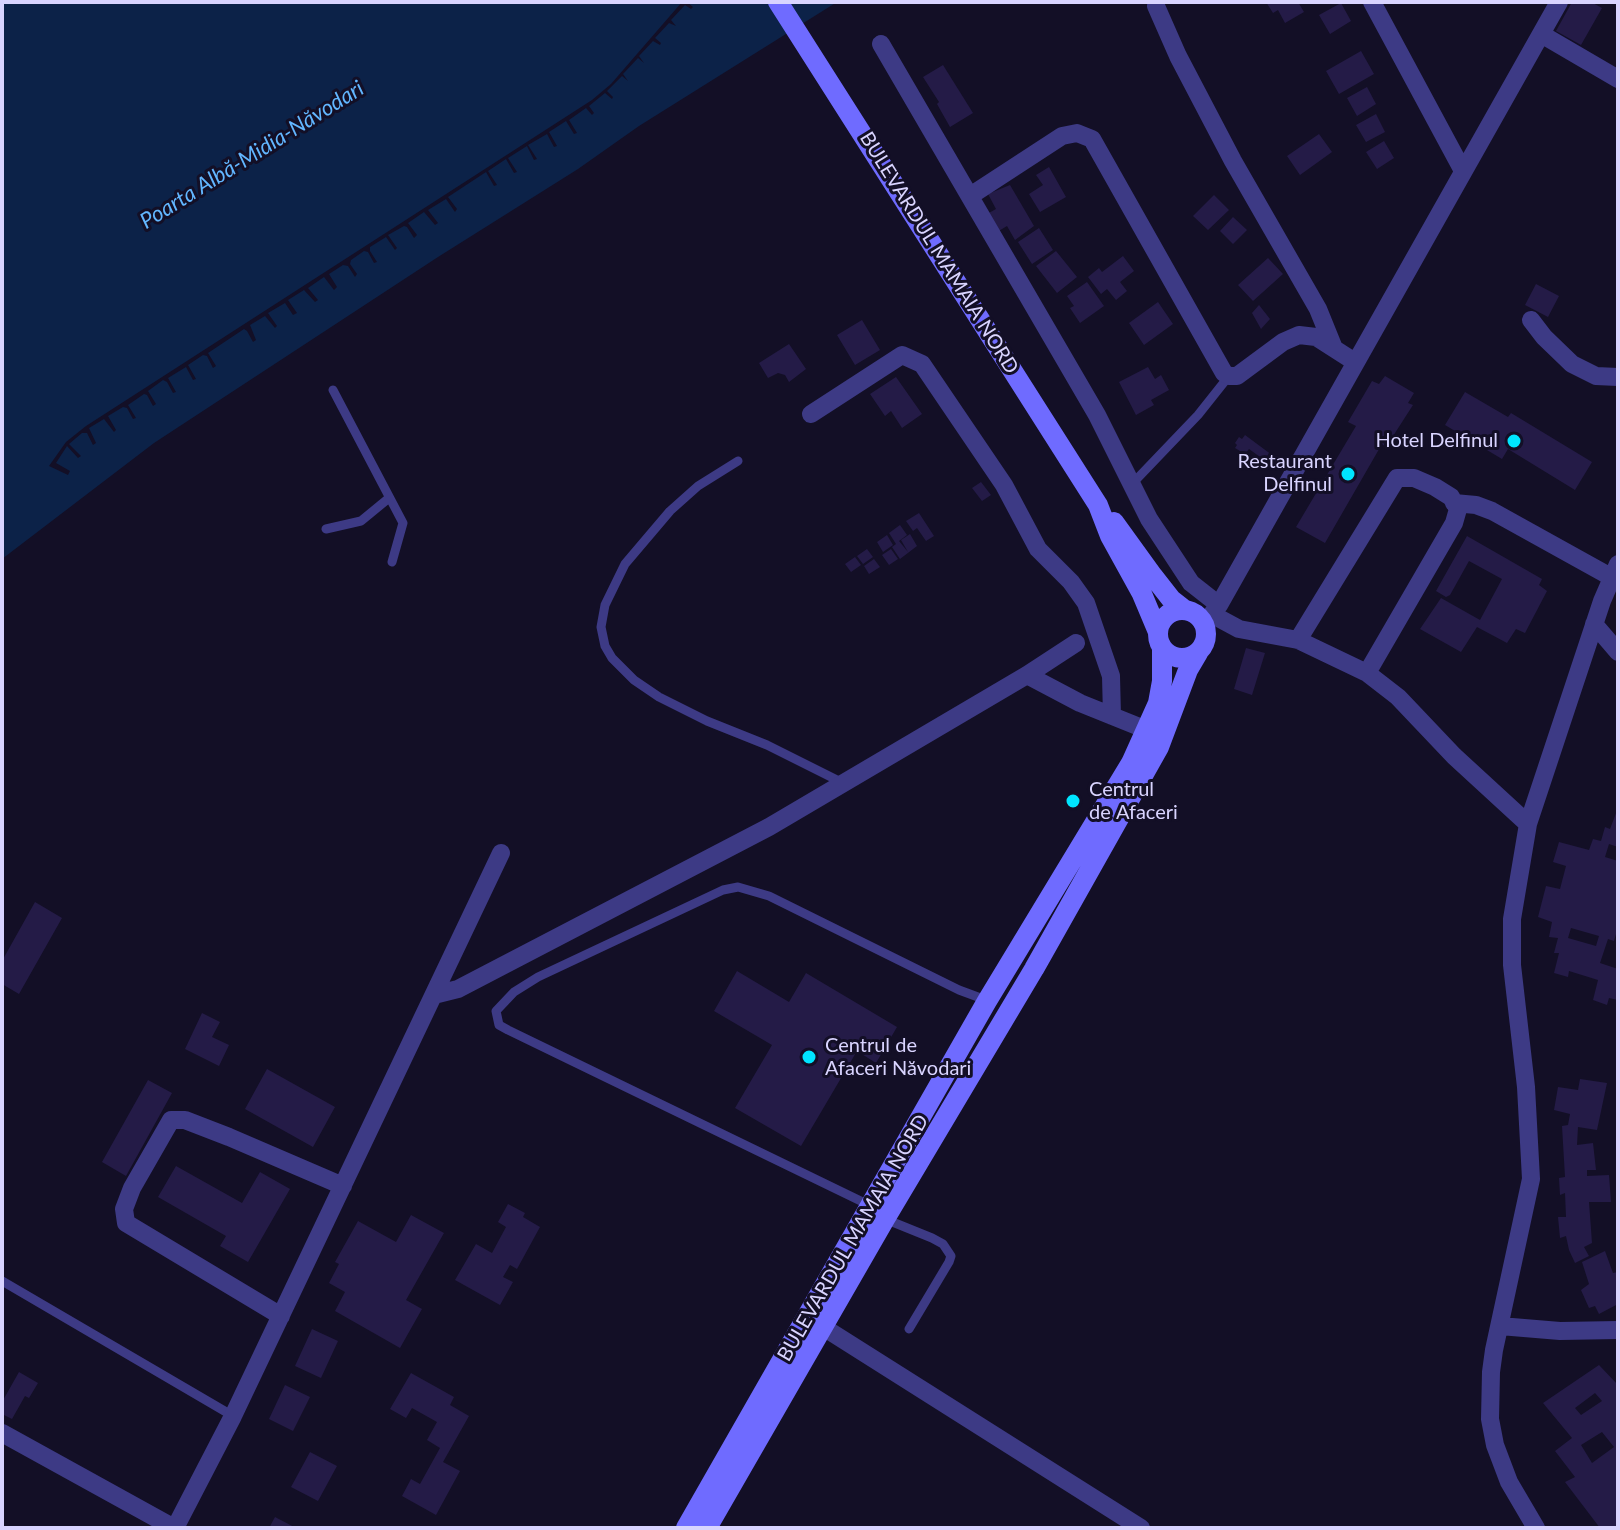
<!DOCTYPE html>
<html>
<head>
<meta charset="utf-8">
<style>
  body { margin:0 }
  #map { position:relative; width:1620px; height:1530px; overflow:hidden; background:#130f26; font-family:Lato,sans-serif }
  canvas { display:block }
  .frame { position:absolute; inset:0; border:4px solid #d9d4ff; pointer-events:none }
</style>
</head>
<body>
<div id="map">
<canvas width="1620" height="1530"></canvas>
<div class="frame"></div>
</div>
<script>
const g = document.querySelector('canvas').getContext('2d');
g.lineJoin = 'round';
function fillPath(path, color) { g.fillStyle = color; g.fill(path, 'evenodd'); }
const shape = rows => new Path2D(rows.map(r => 'M' + r).join(''));
function strokePath(path, color, width, dash) { g.strokeStyle = color; g.lineWidth = width; g.lineCap = dash ? 'butt' : 'round'; g.setLineDash(dash || []); g.stroke(path); }
function drawText(font, color, halo, rows, align = 'center') {
  g.font = font + ' Lato,sans-serif'; g.lineWidth = 6; g.setLineDash([]); g.textBaseline = 'middle'; g.strokeStyle = halo; g.fillStyle = color; for (const [text, x, y, turn = 0] of rows) {
    g.save(); g.translate(x, y); g.rotate((+turn || 0) * Math.PI / 180); g.textAlign = isNaN(turn) ? turn : align; if (halo) g.strokeText(text, 0, 0); g.fillText(text, 0, 0); g.restore();
  }
}
fillPath(shape([
  [2,2,682,2,611,84,592,100,86,426,66,442,49,466,68,475,70,471,56,463,67,446,78,458,81,456,69,444,82,433,87,433,93,445,96,443,89,428,104,419,114,432,116,430,108,416,123,407,127,408,133,419,136,418,128,405,144,394,147,395,153,406,156,404,148,391,163,380,167,382,173,393,176,392,168,378,186,367,193,380,196,379,188,365,203,355,207,356,213,368,216,366,208,353,244,329,247,331,253,342,256,340,250,325,265,316,275,328,277,326,268,313,285,303,293,315,297,313,288,300,304,290,315,302,318,300,308,288,324,277,334,290,337,287,329,274,343,265,348,266,355,277,357,274,350,264,351,260,364,251,368,252,374,263,377,262,370,251,370,247,386,237,395,250,397,248,388,235,404,226,407,227,414,238,417,235,408,223,424,212,435,225,438,223,428,210,446,199,455,212,457,209,448,197,486,172,494,186,497,185,488,171,506,159,514,173,517,172,508,158,527,146,534,160,537,159,528,145,547,134,554,147,557,146,549,132,566,121,574,134,577,133,569,120,586,108,592,115,594,113,589,106,605,93,612,99,613,97,607,91,622,76,628,81,623,74,638,58,644,63,639,56,653,41,660,45,661,43,655,38,669,23,676,26,671,20,685,5,691,9,693,7,687,2,837,2,639,126,578,169,438,257,154,443,2,559]
]), '#0c2248');
fillPath(shape([
  [1266,2,1298,2,1304,12,1285,23,1278,10,1273,13],
  [1572,2,1591,2,1602,8,1581,45,1556,31],
  [1341,3,1351,21,1330,34,1319,15],
  [1361,51,1374,74,1339,94,1326,71],
  [943,65,973,113,950,127,937,104,939,102,923,77],
  [1367,87,1376,104,1357,116,1347,98],
  [1376,114,1385,132,1366,142,1356,125],
  [1319,134,1332,152,1300,175,1287,156],
  [1384,141,1394,158,1377,169,1366,152],
  [1049,167,1066,197,1040,212,1029,194,1043,185,1036,175],
  [1010,185,1034,226,1015,240,1007,226,997,232,987,214,996,209,988,194],
  [1214,195,1229,210,1208,230,1193,216],
  [1233,217,1247,230,1233,244,1220,231],
  [1039,228,1053,250,1032,264,1018,242],
  [1056,251,1077,277,1057,293,1036,266],
  [1123,256,1134,271,1120,282,1127,291,1116,300,1107,289,1101,294,1088,277,1099,268,1102,272],
  [1268,258,1283,274,1253,301,1238,285],
  [1087,282,1104,306,1080,323,1070,308,1074,306,1067,296],
  [1536,284,1559,296,1548,317,1525,305],
  [1158,302,1173,324,1144,345,1129,323],
  [1259,305,1270,319,1261,329,1252,313],
  [862,320,880,350,855,365,837,335],
  [789,344,806,369,789,382,785,375,778,373,768,378,759,363],
  [1148,367,1155,379,1161,375,1169,390,1151,400,1154,405,1136,415,1119,382],
  [1385,376,1414,393,1408,403,1413,405,1386,447,1382,444,1325,543,1296,527,1356,426,1348,422,1372,381,1379,384],
  [896,377,922,414,902,428,891,411,885,416,870,394],
  [1465,392,1508,417,1511,413,1592,462,1575,490,1508,449,1502,459,1445,425],
  [1245,435,1272,455,1267,462,1249,449,1245,454,1235,448,1237,445,1235,443,1239,437,1242,439],
  [981,482,991,495,982,501,972,488],
  [919,513,934,536,926,541,917,528,913,531,906,521],
  [900,525,907,535,899,541,908,552,901,540,910,534,917,546,900,559,892,547,896,544,889,533],
  [887,535,893,545,883,552,877,542],
  [1467,536,1542,579,1539,585,1547,591,1525,633,1516,629,1507,643,1477,627,1461,652,1420,629,1441,598,1480,620,1502,579,1469,561,1450,595,1446,597,1436,591],
  [867,549,873,557,863,564,857,556],
  [891,549,898,559,889,565,882,555],
  [855,557,861,565,851,572,845,564],
  [874,559,880,567,869,574,864,566],
  [1246,648,1265,653,1252,695,1234,689],
  [1618,808,1618,847,1609,844,1605,857,1618,861,1618,927,1614,941,1608,939,1600,963,1618,969,1618,1000,1609,998,1607,1005,1593,1000,1598,980,1569,971,1568,977,1554,973,1559,953,1554,953,1558,938,1549,937,1552,922,1538,917,1546,886,1560,889,1566,866,1553,862,1559,842,1589,850,1593,839,1601,841,1605,827,1610,829],
  [1571,928,1599,936,1596,946,1568,938],
  [35,902,62,918,19,994,2,984,2,961],
  [737,971,789,1002,806,973,897,1027,876,1063,857,1051,801,1146,735,1108,772,1045,714,1011],
  [202,1013,220,1022,212,1037,229,1045,219,1066,185,1049],
  [267,1069,335,1107,313,1147,245,1109],
  [1580,1079,1607,1083,1597,1130,1578,1127,1577,1145,1593,1143,1596,1170,1587,1170,1587,1176,1609,1175,1611,1202,1589,1202,1592,1243,1584,1247,1589,1256,1575,1263,1569,1250,1566,1236,1560,1238,1558,1217,1566,1217,1565,1193,1560,1195,1559,1178,1565,1177,1562,1126,1568,1125,1570,1114,1554,1110,1558,1087,1578,1090],
  [148,1080,172,1093,126,1176,102,1162],
  [176,1166,242,1203,260,1172,290,1189,248,1262,220,1246,226,1236,158,1197],
  [508,1204,525,1213,523,1217,540,1227,517,1269,510,1265,503,1277,513,1282,500,1305,455,1280,476,1244,492,1253,506,1227,498,1222],
  [411,1215,444,1233,406,1300,422,1309,400,1348,335,1311,345,1292,329,1283,339,1264,335,1262,358,1221,396,1242],
  [1605,1251,1613,1273,1618,1272,1618,1304,1599,1314,1595,1306,1589,1308,1581,1290,1589,1284,1582,1262],
  [312,1329,338,1341,321,1378,295,1366],
  [1599,1365,1618,1385,1618,1528,1600,1528,1565,1482,1575,1477,1555,1451,1572,1438,1543,1403],
  [1595,1393,1602,1401,1581,1415,1575,1408],
  [1602,1432,1614,1447,1592,1463,1581,1445],
  [19,1372,38,1383,29,1398,25,1396,12,1419,2,1414,2,1402],
  [411,1373,454,1397,450,1405,469,1416,443,1462,460,1471,436,1515,402,1496,411,1479,420,1484,440,1448,427,1440,437,1422,412,1408,406,1418,390,1409],
  [285,1385,310,1397,293,1431,269,1419],
  [310,1452,337,1466,318,1501,291,1487],
  [275,1517,296,1528,269,1528]
]), '#241b47');
strokePath(shape([
  [333,390,403,523,392,562],
  [738,461,698,486,670,511,625,564,605,605,601,627,605,646,612,658,634,680,659,697,707,721,767,745,843,783],
  [1132,484,1198,415,1229,376],
  [326,529,361,521,389,498],
  [871,1206,508,1030,499,1025,496,1011,514,992,538,977,723,890,738,887,769,896,959,990,986,1000],
  [885,1219,932,1238,943,1244,951,1256,949,1262,909,1329],
  [2,1281,233,1416]
]), '#3d3a85', 9);
strokePath(shape([
  [1372,2,1463,171],
  [1156,6,1178,56,1233,161,1318,309,1333,346],
  [1541,34,1618,79],
  [881,44,1097,415,1149,519,1191,583,1219,605],
  [970,196,1062,136,1077,133,1092,139,1224,373,1229,376,1237,376,1283,342,1299,335,1316,337,1355,362],
  [1531,320,1544,337,1572,364,1596,376,1618,377],
  [811,414,902,355,922,364,1004,485,1038,549,1071,582,1086,603,1111,676,1112,716],
  [1454,503,1476,505,1492,511,1611,577],
  [1213,615,1239,629,1298,640,1367,673,1398,697,1454,756,1528,824],
  [1204,624,1219,605,1559,2],
  [1594,624,1618,652],
  [1298,640,1397,478,1414,478,1435,487,1451,497,1458,509,1454,523,1367,673],
  [1027,675,1080,703,1147,730],
  [434,995,458,989,769,827,1027,675,1076,643],
  [281,1316,126,1223,124,1209,132,1188,171,1120,185,1120,229,1137,343,1186],
  [1500,1326,1560,1331,1618,1330],
  [823,1327,1141,1528],
  [2,1433,174,1528],
  [175,1528,233,1416,501,853],
  [1536,1528,1509,1482,1495,1445,1490,1419,1491,1372,1494,1350,1531,1179,1526,1087,1512,965,1512,919,1528,824,1602,601,1618,564]
]), '#3d3a85', 18);
strokePath(shape([
  [778,2,1098,505,1110,536,1142,594,1158,632],
  [1114,522,1153,576,1171,599,1185,610],
  '1158 634a24 24 0 1 1 48 0a24 24 0 1 1-48 0Z',
  [686,1528,987,1001,1131,763,1158,703,1162,681,1162,649],
  [707,1528,885,1219,1034,969,1159,747,1188,670,1198,653]
]), '#6f6bff', 20);
for (const [x, y, r, color] of [
  [1514,441,8,"#00e5ff"],
  [1348,474,8,"#00e5ff"],
  [1073,801,8,"#00e5ff"],
  [809,1057,8,"#00e5ff"]
]) { const dot = new Path2D(); dot.arc(x, y, r, 0, 2 * Math.PI); g.fillStyle = color; g.fill(dot); strokePath(dot, '#130f26', 3); }
drawText('20px', '#d9d4ff', '#130f26', [
  ["BULEVARDUL MAMAIA NORD",939,253,58],
  ["BULEVARDUL MAMAIA NORD",853,1238,-60]
]);
drawText('20px', '#d9d4ff', '#130f26', [
  ["Hotel Delfinul",1498,441],
  ["Restaurant",1332,462],
  ["Delfinul",1332,485],
  ["Centrul",1089,790,"left"],
  ["de Afaceri",1089,813,"left"],
  ["Centrul de",825,1046,"left"],
  ["Afaceri Năvodari",825,1069,"left"]
], 'right');
drawText('italic 22px', '#62b6ff', '#130f26', [
  ["Poarta Albă-Midia-Năvodari",252,155,-32]
]);
</script>
</body>
</html>
